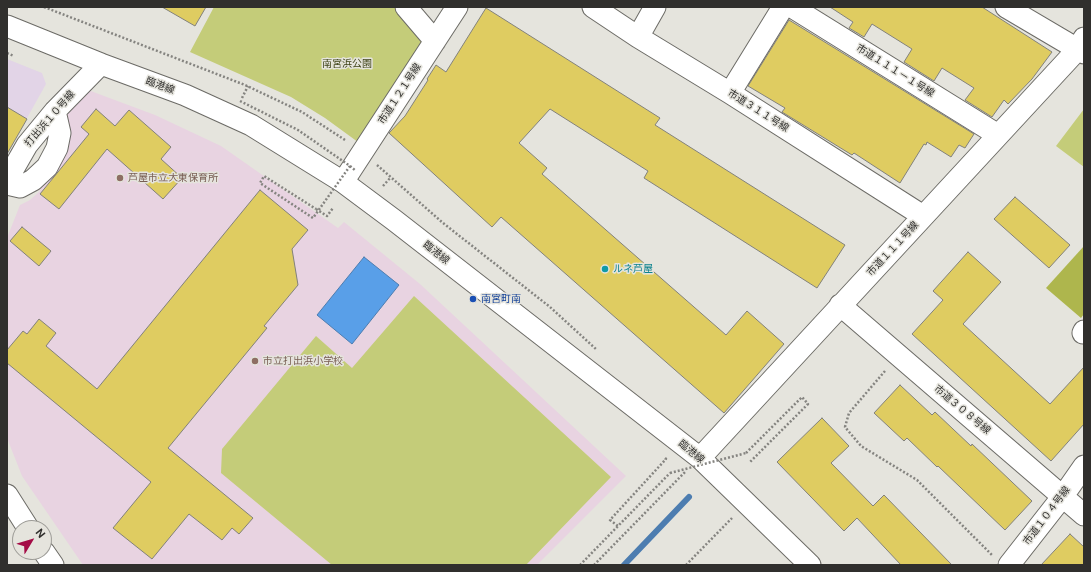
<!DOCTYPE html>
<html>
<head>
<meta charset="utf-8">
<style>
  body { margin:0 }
  #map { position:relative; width:1091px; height:572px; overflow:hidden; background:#e5e4dd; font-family:"DM Sans",sans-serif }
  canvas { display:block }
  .frame { position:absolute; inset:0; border:8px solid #302f2d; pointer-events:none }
  .north { position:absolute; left:12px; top:520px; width:40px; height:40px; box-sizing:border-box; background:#e5e4dd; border:1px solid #9d9c97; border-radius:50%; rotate:52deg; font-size:11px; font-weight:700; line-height:16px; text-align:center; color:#302f2d }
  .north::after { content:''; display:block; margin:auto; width:14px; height:18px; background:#a40c46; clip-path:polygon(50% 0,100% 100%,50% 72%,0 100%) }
</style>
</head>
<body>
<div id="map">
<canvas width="1091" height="572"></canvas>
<div class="frame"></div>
<div class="north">N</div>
</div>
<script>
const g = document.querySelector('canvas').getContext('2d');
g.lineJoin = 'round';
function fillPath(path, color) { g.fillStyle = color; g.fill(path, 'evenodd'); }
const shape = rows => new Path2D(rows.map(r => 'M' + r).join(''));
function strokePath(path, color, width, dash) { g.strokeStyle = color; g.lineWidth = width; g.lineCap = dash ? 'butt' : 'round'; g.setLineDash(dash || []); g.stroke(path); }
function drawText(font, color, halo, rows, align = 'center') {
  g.font = font + ' "DM Sans","Noto Sans JP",sans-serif'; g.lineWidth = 3; g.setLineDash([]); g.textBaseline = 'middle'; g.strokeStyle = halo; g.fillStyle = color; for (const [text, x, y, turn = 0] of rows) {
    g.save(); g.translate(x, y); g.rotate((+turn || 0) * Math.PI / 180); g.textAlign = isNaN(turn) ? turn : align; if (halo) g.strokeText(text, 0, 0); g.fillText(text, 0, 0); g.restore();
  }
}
fillPath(shape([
  [7,59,42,73,46,84,7,154]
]), '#e2d4e7');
fillPath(shape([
  [88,90,155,115,221,146,338,228,344,222,420,284,626,476,537,565,83,565,22,476,7,438,7,238,20,205,30,200,40,191,36,185,65,112]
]), '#e8d3e1');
fillPath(shape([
  [214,7,401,7,430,41,362,145,325,118,291,97,190,52],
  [1084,109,1084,167,1056,146],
  [414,296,611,477,526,565,332,565,221,473,222,449,316,336,352,368]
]), '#c4cc79');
fillPath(shape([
  [1084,246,1084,314,1081,318,1046,288]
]), '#aeb64d');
const water = shape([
  [364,257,399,285,352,344,317,315,364,257]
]);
fillPath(water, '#599fe8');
strokePath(water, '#4d7db0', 1);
strokePath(shape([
  [624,565,689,497]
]), '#4d7db0', 6);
const building = shape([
  [162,7,206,7,195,26,162,7],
  [830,7,982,7,1052,52,1032,79,1008,104,1004,100,992,117,965,100,974,88,942,68,934,81,904,62,912,49,872,24,864,37,849,28,853,22,830,7],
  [486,8,660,118,655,125,845,245,817,288,644,178,648,171,550,109,519,143,547,168,542,174,726,335,747,311,784,344,724,413,501,217,492,227,389,133,405,116,428,80,427,79,436,65,446,72,486,8],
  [789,20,974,134,965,148,959,145,951,157,927,142,926,145,924,144,900,183,854,153,852,155,782,112,785,108,748,86,789,20],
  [7,107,27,119,7,154,7,107],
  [96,109,115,126,129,110,171,147,161,159,182,178,163,199,107,149,59,209,40,194,89,134,81,127,96,109],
  [260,190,308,230,292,249,298,285,264,326,267,328,168,448,253,518,239,534,232,528,222,540,189,514,152,559,113,528,151,482,7,363,7,350,23,331,27,334,39,319,56,333,46,346,97,389,260,190],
  [1015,197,1070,245,1049,268,994,219,1015,197],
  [22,227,51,251,39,266,10,241,22,227],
  [968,252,1001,282,963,324,1050,404,1084,367,1084,424,1051,461,912,334,943,300,933,291,968,252],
  [900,385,932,415,935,412,971,446,972,444,1032,501,1005,530,938,466,937,467,907,438,904,441,874,413,900,385],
  [822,418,849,446,831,463,873,506,884,495,952,565,901,565,857,518,844,531,777,462,822,418],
  [1070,534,1084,547,1084,565,1041,565,1070,534]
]);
fillPath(building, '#dfcc61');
strokePath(building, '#82817b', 1);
const minor = shape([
  [406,7,435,41],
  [593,7,638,37,730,93,923,216],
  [792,7,998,135],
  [1006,7,1084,53],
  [7,26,101,64,185,95,251,125,343,182,394,220,700,458,810,565],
  [638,37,655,7],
  [730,93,783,7],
  [7,180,27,145,55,111,101,64],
  [343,182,457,7],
  [7,184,20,187,33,180,47,167,57,148,60,133,55,111],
  [840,305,1084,515],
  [1083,333,1084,331],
  [700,458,1078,49,1084,38],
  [7,495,28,528],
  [44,552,53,565],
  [1009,565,1063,496,1084,466]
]);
strokePath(minor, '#6c6b66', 23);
strokePath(shape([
  [44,7,245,85,302,112,345,140],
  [7,53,14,56],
  [242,98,248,86],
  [377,165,443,223,550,307,597,350],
  [383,186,391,177],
  [316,209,327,216,333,208],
  [885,371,849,413,845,427,861,446,917,480,992,555],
  [746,453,802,397,808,404,750,462],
  [665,458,666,459,610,520,618,526,670,473],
  [580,565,618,526],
  [594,565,685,472],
  [686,565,732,518]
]), '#858480', 2.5, [2, 2]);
strokePath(minor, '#fff', 21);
strokePath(shape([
  [240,101,298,130,350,166,313,218,260,183,264,176,316,209],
  [350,166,356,171],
  [670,473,746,453]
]), '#858480', 2.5, [2, 2]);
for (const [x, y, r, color] of [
  [120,178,4,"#8d6e63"],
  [605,269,4,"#0f9aa8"],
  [473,299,4,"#1a4fb4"],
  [255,361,4,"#8d6e63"]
]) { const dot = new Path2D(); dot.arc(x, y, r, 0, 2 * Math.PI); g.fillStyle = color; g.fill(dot); strokePath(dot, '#e5e4dd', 1.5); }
drawText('10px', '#3d4115', '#e5e4dd', [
  ["南宮浜公園",347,64]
]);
drawText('10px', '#302f2d', '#e5e4dd', [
  ["市道１１１－１号線",895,71,32],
  ["臨港線",160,86,20],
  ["市道１２１号線",400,94,-57],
  ["市道３１１号線",758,111,32],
  ["打出浜１０号線",50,119,-49],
  ["市道１１１号線",893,249,-47],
  ["臨港線",436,253,38],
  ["市道３０８号線",962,410,40],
  ["臨港線",691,452,39],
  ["市道１０４号線",1047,516,-53]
]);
drawText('10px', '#785e54', '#e5e4dd', [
  ["芦屋市立大東保育所",128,178],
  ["市立打出浜小学校",263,361]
], 'left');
drawText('10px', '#0d838f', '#e5e4dd', [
  ["ルネ芦屋",613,269]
], 'left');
drawText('10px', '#164399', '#e5e4dd', [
  ["南宮町南",481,299]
], 'left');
</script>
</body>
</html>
